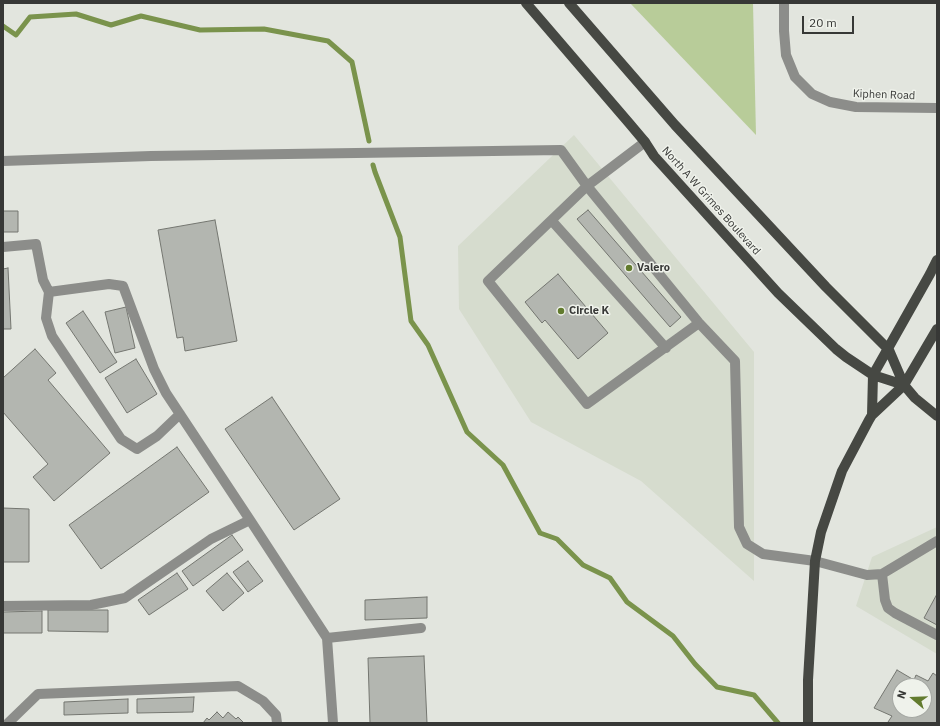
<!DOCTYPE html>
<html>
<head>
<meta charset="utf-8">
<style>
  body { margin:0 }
  #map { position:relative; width:940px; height:726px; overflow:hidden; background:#e2e5de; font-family:"IBM Plex Sans",sans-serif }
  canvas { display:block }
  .frame { position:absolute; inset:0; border:4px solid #373836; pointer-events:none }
  .north { position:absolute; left:892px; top:678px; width:40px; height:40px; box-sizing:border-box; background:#eff2eb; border:1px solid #a5a8a3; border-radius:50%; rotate:289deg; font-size:11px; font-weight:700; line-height:16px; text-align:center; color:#373836 }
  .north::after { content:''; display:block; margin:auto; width:14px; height:18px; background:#627b2e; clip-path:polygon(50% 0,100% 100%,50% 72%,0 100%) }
  .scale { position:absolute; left:802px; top:16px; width:52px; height:18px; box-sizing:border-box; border:2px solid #373836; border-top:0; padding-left:5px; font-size:12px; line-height:14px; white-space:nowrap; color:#373836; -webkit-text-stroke:3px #eff2eb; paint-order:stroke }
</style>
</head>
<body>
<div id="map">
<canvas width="940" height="726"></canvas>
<div class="frame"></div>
<div class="north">N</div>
<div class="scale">20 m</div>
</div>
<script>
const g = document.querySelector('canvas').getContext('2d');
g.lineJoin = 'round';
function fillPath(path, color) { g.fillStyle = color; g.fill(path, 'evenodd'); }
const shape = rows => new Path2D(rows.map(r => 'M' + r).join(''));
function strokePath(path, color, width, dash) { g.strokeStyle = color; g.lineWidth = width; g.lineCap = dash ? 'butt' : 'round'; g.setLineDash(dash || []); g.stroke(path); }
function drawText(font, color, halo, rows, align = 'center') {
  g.font = font + ' "IBM Plex Sans",sans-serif'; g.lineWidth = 3; g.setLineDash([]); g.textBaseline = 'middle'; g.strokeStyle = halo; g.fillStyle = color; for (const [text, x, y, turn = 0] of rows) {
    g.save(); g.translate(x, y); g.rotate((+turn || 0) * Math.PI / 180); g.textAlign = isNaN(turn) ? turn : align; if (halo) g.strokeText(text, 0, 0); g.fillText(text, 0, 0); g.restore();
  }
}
fillPath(shape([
  [574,135,754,352,754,581,641,481,531,422,459,309,458,246],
  [937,527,937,654,856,606,872,557]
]), '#d6dcce');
fillPath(shape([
  [630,3,753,3,756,135]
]), '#b8cc99');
strokePath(shape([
  [3,26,16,35,30,17,76,14,111,25,141,16,200,30,264,29,328,41,352,62,369,141],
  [373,165,375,172,400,237,411,321,428,345,467,432,503,465,540,533,557,539,583,565,610,578,627,602,673,636,695,664,717,687,754,695,778,723]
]), '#7a934c', 5);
const building = shape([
  [588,210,681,317,670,327,577,219,588,210],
  [3,211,18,211,18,232,3,232,3,211],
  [215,220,237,341,185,351,183,337,177,338,158,230,215,220],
  [8,268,11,329,3,329,3,269,8,268],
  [558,274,608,333,578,359,545,320,542,323,525,302,558,274],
  [126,307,135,348,115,353,105,312,126,307],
  [83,311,117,362,100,373,66,323,83,311],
  [35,349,56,373,48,380,110,453,54,501,33,477,48,464,3,412,3,378,35,349],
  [136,359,157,394,127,413,105,378,136,359],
  [272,397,340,499,294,530,225,429,272,397],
  [177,447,209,492,101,569,69,525,177,447],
  [3,508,29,509,29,562,3,562,3,508],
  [232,535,243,550,193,586,182,571,232,535],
  [248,561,263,581,248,592,233,572,248,561],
  [177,573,188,589,149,615,138,600,177,573],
  [227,573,244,593,223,611,206,591,227,573],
  [937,594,937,625,924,618,937,594],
  [427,597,427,618,365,620,365,600,427,597],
  [48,610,108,610,108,632,48,631,48,610],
  [42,611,42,633,3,633,3,612,42,611],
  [424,656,427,723,370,723,368,658,424,656],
  [897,670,914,680,916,675,928,681,933,673,937,676,937,723,891,723,888,722,892,716,874,708,897,670],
  [900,686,924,686,924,710,900,710,900,686],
  [194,697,193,712,137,713,137,699,194,697],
  [128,699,128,713,64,715,64,702,128,699],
  [217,712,223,718,228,712,236,719,238,717,244,723,203,723,207,718,209,720,217,712]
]);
fillPath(building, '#b3b6b0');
strokePath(building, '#747670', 1);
strokePath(shape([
  [784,3,784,31,786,55,795,77,812,94,830,102,856,107,937,108],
  [3,161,151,156,561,150,587,186,645,142],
  [552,221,666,348],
  [3,247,36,244,43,280,49,292,109,284,123,286,154,369,166,393,250,520],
  [49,292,46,318,52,336,121,439,137,449,157,436,180,414],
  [699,323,587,404,488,281,587,186,699,323,735,361,739,527,747,544,763,554,815,561,867,575,882,574,937,541],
  [882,574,885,600,888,608,895,613,937,635],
  [3,606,91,605,125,598,211,539,250,520,327,638,333,723],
  [327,638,421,628],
  [8,723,38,694,238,686,263,701,276,715,277,723]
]), '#8c8d8a', 10);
strokePath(shape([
  [526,3,629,123,645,142,654,156,778,293,836,349,846,357,873,375,904,385],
  [569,3,675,125,826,287,889,350,904,385,915,398,937,416],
  [872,415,873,375,930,274,937,260],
  [808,723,808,680,815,561,821,532,842,471,869,420,872,415,904,385,937,329]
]), '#464843', 10);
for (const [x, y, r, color] of [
  [629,268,4,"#627b2e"],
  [561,311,4,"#627b2e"]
]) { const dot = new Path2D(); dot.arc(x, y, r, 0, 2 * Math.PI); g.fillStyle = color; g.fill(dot); strokePath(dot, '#eff2eb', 1.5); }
drawText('11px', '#373836', '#eff2eb', [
  ["Kiphen Road",884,95,2],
  ["North A W Grimes Boulevard",711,201,48]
]);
drawText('bold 11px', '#373836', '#eff2eb', [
  ["Valero",637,268],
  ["Circle K",569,311]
], 'left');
</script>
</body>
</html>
